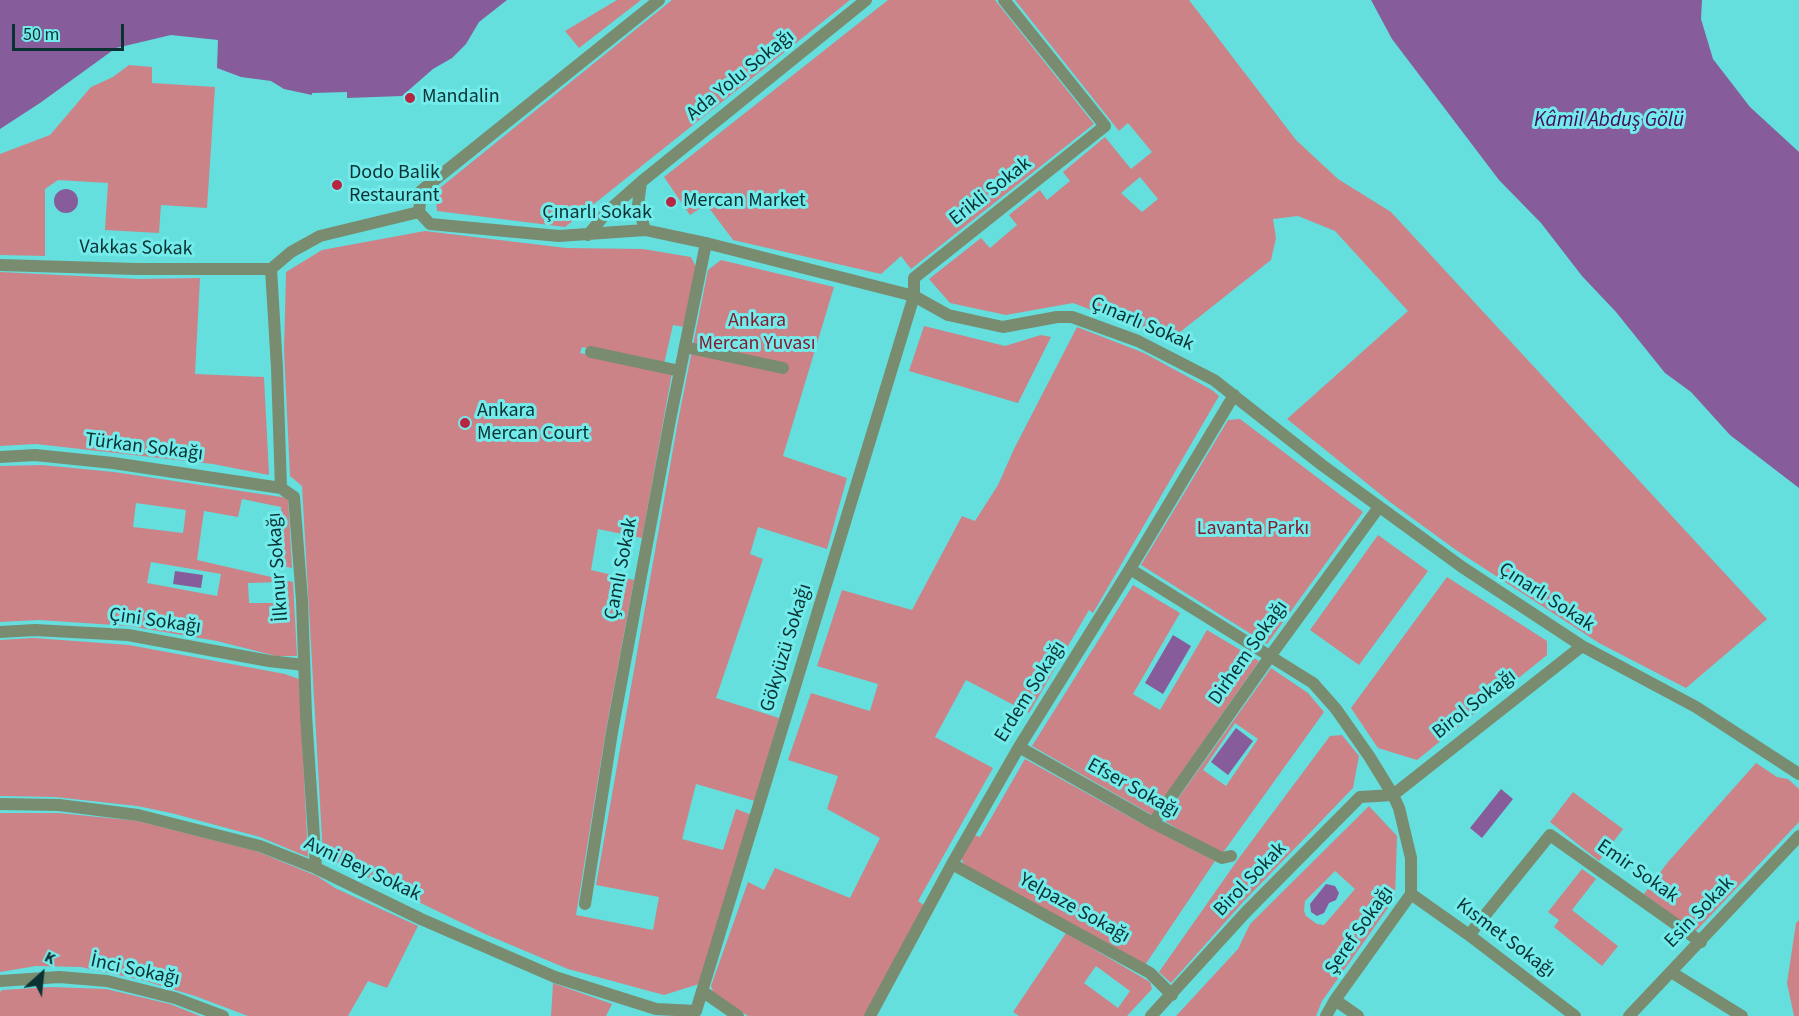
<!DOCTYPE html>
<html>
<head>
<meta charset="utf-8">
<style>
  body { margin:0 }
  #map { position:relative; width:1799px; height:1016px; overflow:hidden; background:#65dede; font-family:"Source Sans 3",sans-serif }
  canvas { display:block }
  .north { position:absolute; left:12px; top:944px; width:60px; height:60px; -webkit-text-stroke:4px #73ebeb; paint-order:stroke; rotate:27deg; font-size:16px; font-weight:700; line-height:24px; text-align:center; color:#0a3232 }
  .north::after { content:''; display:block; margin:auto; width:21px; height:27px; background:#0a3232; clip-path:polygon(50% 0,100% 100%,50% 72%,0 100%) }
  .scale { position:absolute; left:12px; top:24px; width:112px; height:27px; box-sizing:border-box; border:3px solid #0a3232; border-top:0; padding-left:8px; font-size:18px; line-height:21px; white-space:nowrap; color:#0a3232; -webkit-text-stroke:4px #73ebeb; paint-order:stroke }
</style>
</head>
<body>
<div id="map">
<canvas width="1799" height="1016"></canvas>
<div class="north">K</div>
<div class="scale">50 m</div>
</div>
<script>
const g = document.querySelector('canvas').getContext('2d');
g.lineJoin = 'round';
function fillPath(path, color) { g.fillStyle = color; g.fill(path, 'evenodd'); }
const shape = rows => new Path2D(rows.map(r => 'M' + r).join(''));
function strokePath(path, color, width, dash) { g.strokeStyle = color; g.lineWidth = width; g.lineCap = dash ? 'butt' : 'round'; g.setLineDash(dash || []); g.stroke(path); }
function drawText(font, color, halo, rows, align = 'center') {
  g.font = font + ' "Source Sans 3",sans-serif'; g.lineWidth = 6; g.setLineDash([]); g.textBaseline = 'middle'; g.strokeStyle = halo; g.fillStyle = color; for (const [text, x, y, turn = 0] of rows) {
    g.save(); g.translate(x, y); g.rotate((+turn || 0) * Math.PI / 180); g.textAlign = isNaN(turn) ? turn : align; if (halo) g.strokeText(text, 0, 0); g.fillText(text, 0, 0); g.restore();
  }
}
fillPath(shape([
  [617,0,641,0,579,48,565,31],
  [672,0,850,0,565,227,437,211,435,192],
  [888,0,995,0,1094,124,911,269,901,256,881,274,733,240,706,204,690,215,664,177],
  [1015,0,1189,0,1296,140,1338,179,1391,212,1767,619,1686,688,1599,643,1456,550,1390,502,1287,419,1408,311,1335,231,1298,216,1273,219,1276,238,1271,260,1170,340,1073,303,1006,315,950,303,929,279,981,238,990,248,1017,225,1009,215,1040,190,1047,200,1070,181,1063,172,1105,137,1131,169,1152,152,1128,123,1119,131],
  [1140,177,1158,199,1142,212,1121,193],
  [129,65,152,67,152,83,215,87,207,208,161,205,159,233,105,230,108,183,58,180,45,189,45,256,0,255,0,154,50,135,91,87,113,77],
  [425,231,566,248,643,249,691,257,697,269,684,327,673,325,664,364,582,347,580,353,672,373,642,538,598,529,591,570,634,580,606,730,576,915,653,930,659,897,596,885,678,421,708,270,721,260,834,287,783,456,847,478,827,549,758,527,750,554,763,559,716,698,779,718,755,801,696,784,682,839,723,850,736,809,752,815,699,984,664,995,568,969,485,934,323,856,302,486,290,476,284,350,286,272,322,250],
  [0,272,139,279,200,278,195,374,264,377,269,475,213,464,36,444,0,446],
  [924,326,1005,346,1041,335,1051,337,1018,403,909,371],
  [1077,327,1144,353,1212,390,1219,396,1093,613,1089,610,1029,713,966,680,935,737,993,768,918,901,925,906,864,1016,748,1016,714,994,711,986,748,882,764,890,775,868,850,898,880,838,827,809,838,776,788,760,811,693,870,711,878,684,817,666,842,590,912,610,962,516,975,521,998,485,1014,449],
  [1240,419,1363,512,1267,644,1141,565,1228,420],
  [42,465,114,472,288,498,292,568,283,566,281,507,242,499,238,517,204,511,197,560,293,582,297,656,276,656,217,641,129,626,39,620,0,622,0,466],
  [136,503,186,510,183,533,133,527],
  [151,562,221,574,217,596,147,583],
  [283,582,284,603,249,603,248,583],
  [1378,535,1428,571,1359,665,1310,630],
  [1447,577,1547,641,1547,655,1417,760,1378,748,1351,708],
  [1133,585,1180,613,1133,694,1160,710,1207,630,1259,661,1152,815,1032,746],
  [34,638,129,645,285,674,299,679,308,857,260,837,171,813,137,806,55,797,0,796,0,640],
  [1271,668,1308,693,1324,712,1222,854,1166,822,1167,814],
  [1235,723,1258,739,1226,786,1203,770],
  [1342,735,1359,756,1353,788,1243,902,1171,983,1159,972,1239,858,1330,736],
  [1025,759,1137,821,1215,861,1145,965,964,865,961,857,974,835,980,837],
  [1756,763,1777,777,1788,779,1799,789,1799,822,1695,932,1644,894,1668,862],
  [1573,792,1623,829,1599,861,1550,822],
  [1369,806,1397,836,1395,898,1322,1001,1316,1016,1176,1016,1238,949,1250,924],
  [1335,871,1355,889,1324,925,1317,924,1306,916,1304,911,1305,901],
  [0,813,59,813,138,821,256,851,317,876,335,888,418,926,387,988,368,981,348,1016,248,1016,195,996,142,980,81,967,36,966,0,972],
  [1582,869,1596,879,1572,910,1618,946,1602,966,1554,927,1559,920,1548,912],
  [1799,920,1799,1016,1794,1016,1787,983,1796,923],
  [1066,933,1150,982,1152,989,1127,1016,1019,1016,1013,1012],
  [1096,966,1130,991,1118,1008,1084,983],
  [553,983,612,1004,606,1016,551,1016],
  [51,987,106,989,170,1004,200,1016,0,1016,0,992,2,990]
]), '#cb8388');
fillPath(shape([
  [0,0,507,0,479,22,466,44,452,58,433,69,402,96,347,98,347,92,312,93,312,95,284,89,271,81,241,77,217,68,218,40,171,35,116,48,40,103,0,129],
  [1371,0,1702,0,1701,19,1713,59,1750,107,1799,152,1799,488,1730,435,1691,392,1665,373,1616,312,1582,276,1541,223,1499,180,1392,39],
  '54 201a12 12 0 1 1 24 0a12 12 0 1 1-24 0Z',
  [175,571,203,575,201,588,173,584],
  [1173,635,1191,646,1163,694,1145,683],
  [1236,728,1253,741,1228,775,1211,762],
  [1501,789,1513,799,1482,838,1470,828],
  [1326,884,1335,886,1339,893,1336,900,1329,903,1324,913,1317,916,1311,912,1310,904]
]), '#875c9a');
strokePath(shape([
  [641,182,638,205,645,230],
  [419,212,421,191,659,0],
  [588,235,607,212,641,182,866,0],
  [0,265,136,269,271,269],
  [271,269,291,252,320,236,419,212,430,224,559,236,645,230,706,243,914,296,948,315,1003,327,1057,317,1072,317,1138,341,1214,380,1322,465,1462,567,1582,646,1696,707,1799,774],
  [271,269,277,368,281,488,294,497,302,600,306,715,316,868],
  [685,347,783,368],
  [591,352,680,371],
  [0,457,35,455,113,463,281,488],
  [1130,569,1313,683,1336,709,1369,756,1393,795,1399,808,1411,858,1411,894,1335,1000,1326,1016],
  [0,632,35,630,128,635,269,661,304,665],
  [1019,747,1153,823,1222,858,1231,856],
  [1393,795,1582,646],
  [0,804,59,805,138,815,260,846,316,868,421,919,555,977,656,1009,696,1011],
  [1153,823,1271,655,1379,507],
  [952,864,1150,973,1172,995],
  [1411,894,1469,935,1575,1016],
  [585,904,612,732,670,420,706,243],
  [1469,935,1550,835,1701,942],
  [1671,972,1742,1016],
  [0,981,59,977,107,981,175,998,223,1016],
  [702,991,738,1016],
  [1335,1000,1358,1016],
  [696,1011,914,296,914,278,1105,126,1004,0],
  [870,1016,952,864,1019,747,1130,569,1234,395],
  [1151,1016,1246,912,1360,797,1393,795],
  [1629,1016,1799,836]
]), '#798c6f', 12);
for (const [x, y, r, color] of [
  [410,98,6,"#b72543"],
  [337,185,6,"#b72543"],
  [671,202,6,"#b72543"],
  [465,423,6,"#b72543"]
]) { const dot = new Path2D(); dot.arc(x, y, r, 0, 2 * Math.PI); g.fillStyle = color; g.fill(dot); strokePath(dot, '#73ebeb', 2); }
drawText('20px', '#0a3232', '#73ebeb', [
  ["Ada Yolu Sokağı",741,76,-39],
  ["Erikli Sokak",991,192,-38],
  ["Çınarlı Sokak",597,214],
  ["Vakkas Sokak",136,249,1],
  ["Çınarlı Sokak",1142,325,23],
  ["Türkan Sokağı",144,448,7],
  ["İlknur Sokağı",279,567,-94],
  ["Çamlı Sokak",622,569,-79],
  ["Çınarlı Sokak",1546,598,33],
  ["Çini Sokağı",155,622,8],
  ["Gökyüzü Sokağı",787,648,-73],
  ["Dirhem Sokağı",1249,653,-55],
  ["Erdem Sokağı",1031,692,-58],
  ["Birol Sokağı",1475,705,-38],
  ["Efser Sokağı",1133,789,29],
  ["Avni Bey Sokak",362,870,25],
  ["Emir Sokak",1637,872,35],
  ["Birol Sokak",1251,880,-46],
  ["Yelpaze Sokağı",1074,909,29],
  ["Esin Sokak",1700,913,-46],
  ["Şeref Sokağı",1360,931,-55],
  ["Kısmet Sokağı",1505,939,37],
  ["İnci Sokağı",135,971,12]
]);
drawText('20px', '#0a3232', '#73ebeb', [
  ["Mandalin",422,98],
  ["Dodo Balik",349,174],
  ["Restaurant",349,197],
  ["Mercan Market",683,202],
  ["Ankara",477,412],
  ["Mercan Court",477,435]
], 'left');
drawText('20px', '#831d30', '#73ebeb', [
  ["Ankara",757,322],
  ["Mercan Yuvası",757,345],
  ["Lavanta Parkı",1253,530]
]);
drawText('italic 21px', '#47095b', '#73ebeb', [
  ["Kâmil Abduş Gölü",1609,121]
]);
</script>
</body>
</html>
